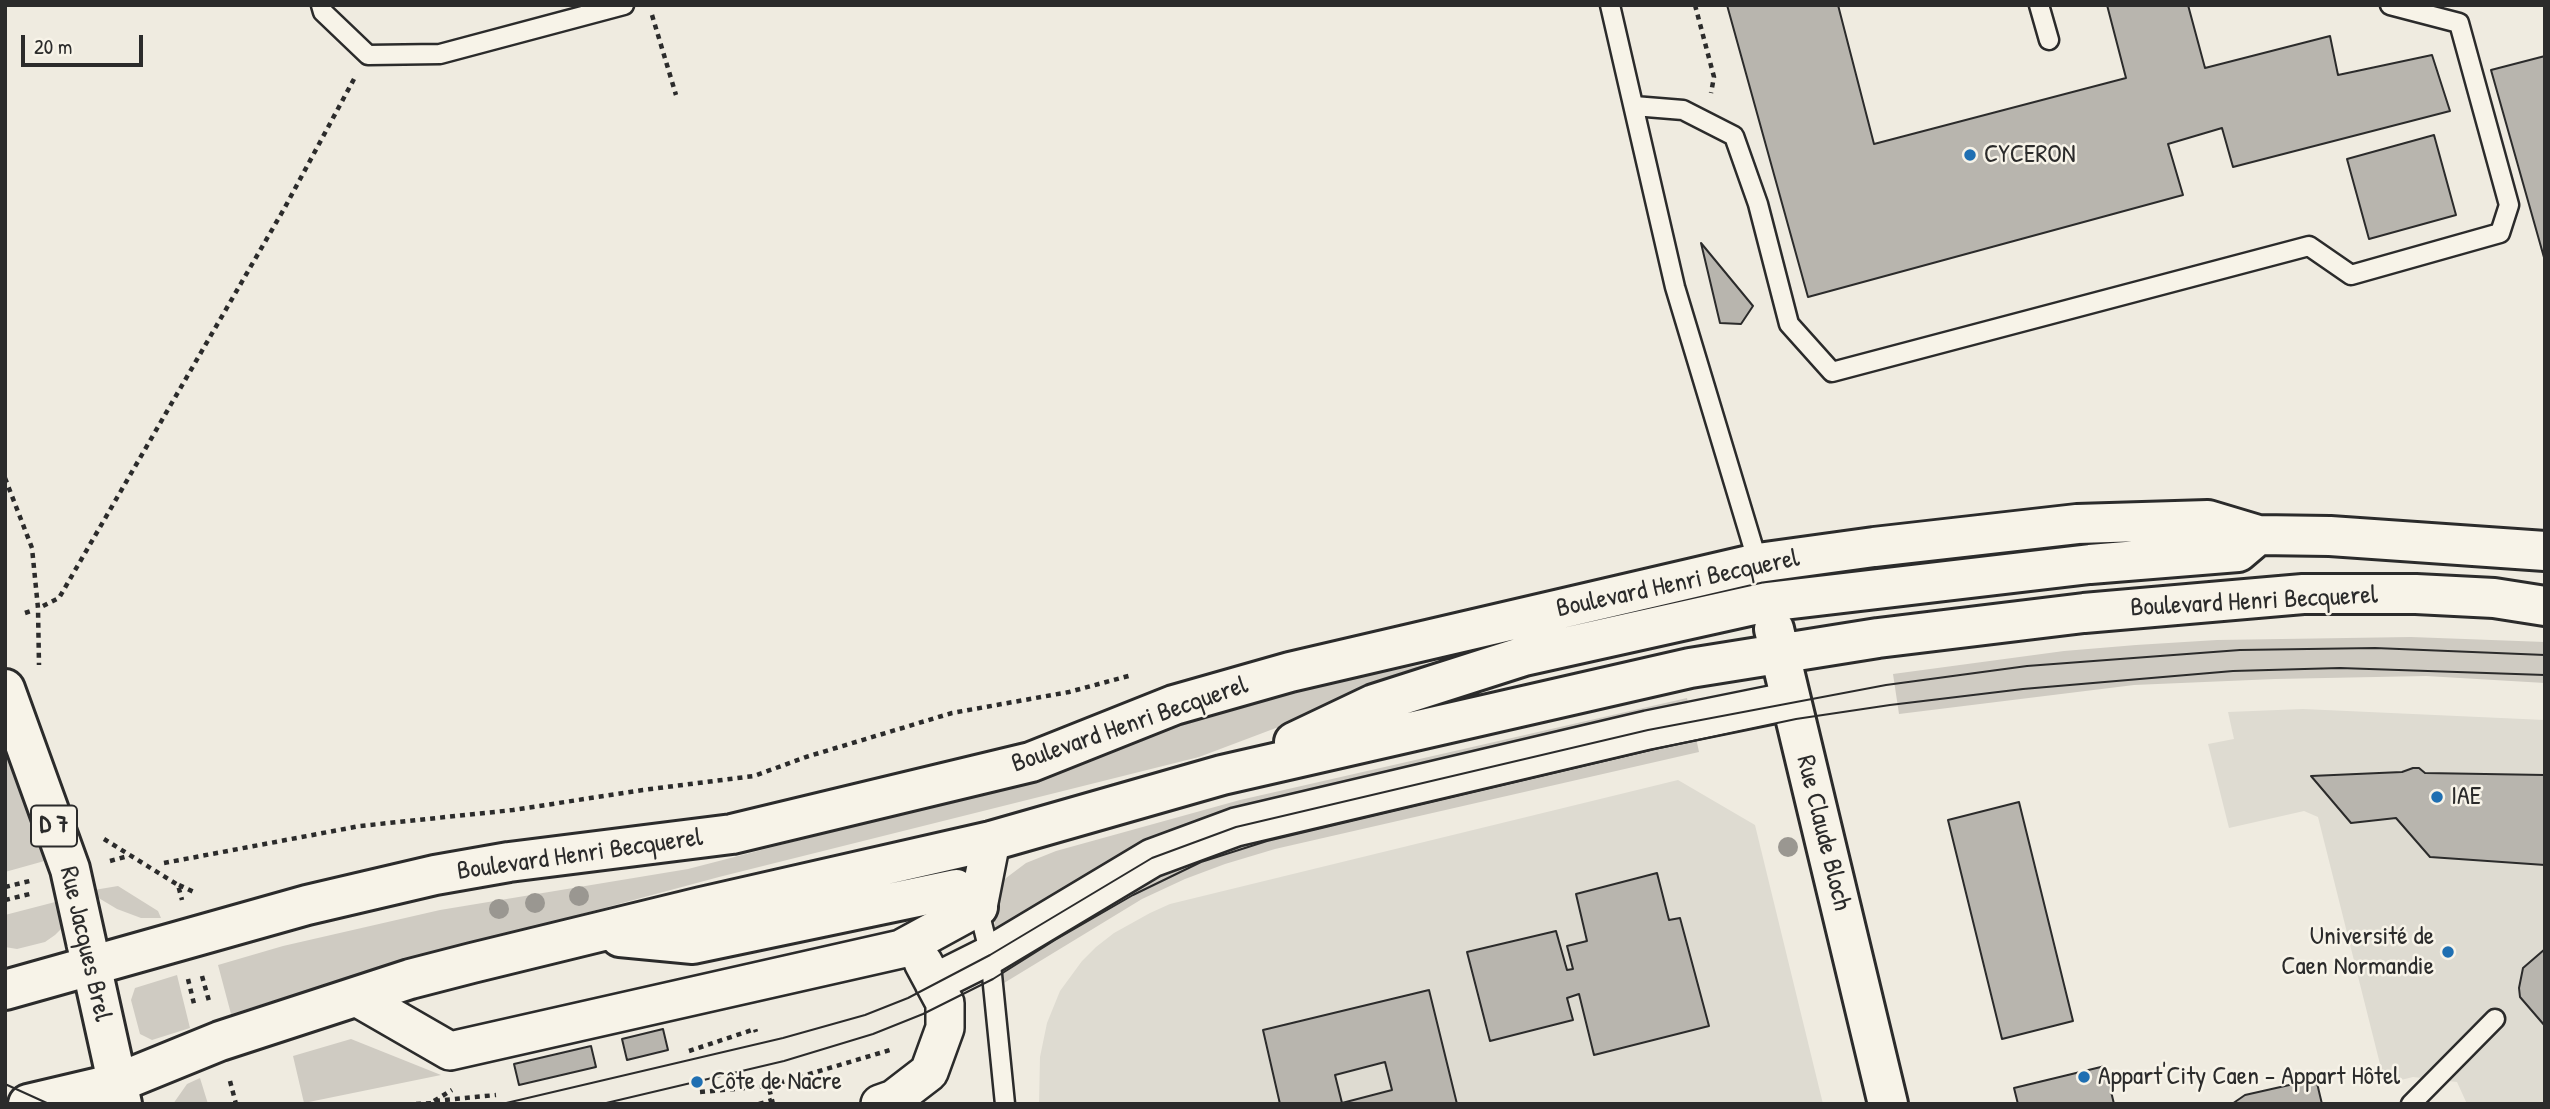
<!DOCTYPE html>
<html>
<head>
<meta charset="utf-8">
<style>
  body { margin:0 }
  #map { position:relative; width:2550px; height:1109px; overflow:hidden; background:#efebe0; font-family:"Patrick Hand",sans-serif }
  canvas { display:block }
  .frame { position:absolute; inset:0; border:7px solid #2b2b2b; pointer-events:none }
  .scale { position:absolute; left:21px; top:35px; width:122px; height:32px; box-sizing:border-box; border:4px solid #2b2b2b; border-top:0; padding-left:9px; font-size:21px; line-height:24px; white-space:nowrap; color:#2b2b2b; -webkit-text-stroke:5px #f7f3e8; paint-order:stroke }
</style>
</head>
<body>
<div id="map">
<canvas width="2550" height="1109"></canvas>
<div class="frame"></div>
<div class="scale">20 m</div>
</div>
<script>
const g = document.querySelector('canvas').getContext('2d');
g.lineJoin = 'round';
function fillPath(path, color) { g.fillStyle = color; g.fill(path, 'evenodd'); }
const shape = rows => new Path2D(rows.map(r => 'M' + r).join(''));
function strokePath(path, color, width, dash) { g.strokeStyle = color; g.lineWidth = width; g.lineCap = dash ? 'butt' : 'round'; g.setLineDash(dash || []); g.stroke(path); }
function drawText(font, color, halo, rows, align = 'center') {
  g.font = font + ' "Patrick Hand",sans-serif'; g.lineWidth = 5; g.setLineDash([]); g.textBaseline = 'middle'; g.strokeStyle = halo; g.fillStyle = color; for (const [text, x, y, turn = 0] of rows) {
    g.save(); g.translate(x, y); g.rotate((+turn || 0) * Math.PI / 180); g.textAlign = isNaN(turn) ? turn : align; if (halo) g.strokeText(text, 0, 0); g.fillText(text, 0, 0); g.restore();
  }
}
fillPath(shape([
  [2303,709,2545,720,2545,1104,2467,1104,2457,1082,2413,1077,2385,1084,2318,817,2304,811,2229,828,2208,744,2234,739,2228,712],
  [1678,780,1755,825,1823,1104,1039,1104,1040,1057,1047,1023,1060,991,1082,961,1096,947,1114,933,1150,913,1170,904]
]), '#dedbd1');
fillPath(shape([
  [1657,619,1382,688,1199,757,719,877,366,972,231,1014,218,965,283,946,440,910,688,869,1059,773,1195,716,1370,675],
  [2411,637,2545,642,2545,683,2426,676,2275,679,2134,685,1899,714,1893,674,2064,651,2136,645,2217,640],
  [1687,698,1689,709,1204,823,996,936,993,906,998,884,1026,863,1056,851,1240,800],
  [1695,733,1699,752,1275,849,1225,864,1185,879,1142,899,1004,983,1001,961,1106,897,1239,841],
  [5,750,48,860,5,872],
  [118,886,158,911,161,918,141,918,117,909,97,897,94,890],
  [59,901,64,918,61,929,55,935,45,942,17,949,5,947,5,915],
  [177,975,190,1028,152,1040,140,1034,131,1000,135,988],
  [351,1039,441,1075,304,1103,293,1056],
  [200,1078,208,1104,173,1104,187,1084]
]), '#cfcbc2');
const building = shape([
  [1727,5,1838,5,1874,144,2126,78,2107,5,2188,5,2205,68,2330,36,2338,75,2432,55,2450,111,2233,167,2222,128,2168,144,2183,195,1808,297,1727,5],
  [2545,56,2545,261,2491,70,2545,56],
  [2434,135,2456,215,2369,239,2347,159,2434,135],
  [1701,243,1753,306,1741,324,1720,323,1701,243],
  [2413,768,2419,768,2425,773,2545,775,2545,865,2430,857,2396,818,2351,823,2311,776,2402,772,2413,768],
  [2019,802,2073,1021,2002,1039,1948,820,2019,802],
  [1657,873,1669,920,1680,918,1709,1026,1594,1055,1579,994,1567,998,1573,1020,1490,1041,1467,952,1556,931,1567,970,1573,969,1567,946,1587,941,1576,894,1657,873],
  [2545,949,2545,1026,2520,997,2519,988,2523,968,2545,949],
  [1429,990,1457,1104,1280,1104,1263,1030,1429,990],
  [1385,1062,1392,1090,1342,1103,1335,1075,1385,1062],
  [663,1029,668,1050,627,1060,622,1039,663,1029],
  [591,1046,596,1067,519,1085,514,1064,591,1046],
  [2105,1066,2114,1104,2018,1104,2014,1088,2105,1066],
  [2316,1079,2322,1104,2232,1104,2245,1095,2316,1079]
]);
fillPath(building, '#b8b5ae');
strokePath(building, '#2b2b2b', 2);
const lane = shape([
  [321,5,323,12,368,55,440,54,624,5],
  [1610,5,1675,287,1758,563],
  [2039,5,2049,40],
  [1634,106,1683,110,1734,136,1758,204,1789,324,1832,372,2309,246,2351,275,2500,233,2509,205,2459,23,2390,5],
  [978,907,990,955,1005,1104],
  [2411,1104,2495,1019]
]);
const street = shape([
  [934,983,990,955,1152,858,1236,827,1648,730,1791,701],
  [358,998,450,1051,901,949,978,907,991,841],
  [880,1104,894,1099,929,1072,945,1028,945,1003,923,962]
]);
const secondary = shape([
  [1774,629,1888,1104],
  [1294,742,1374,704,1524,656,1767,602,2090,564,2238,552,2258,535],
  [620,937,693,944,956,889,978,907],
  [5,990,307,905,435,875,509,862,732,834,1031,762,1174,705,1290,672,1758,563,1874,547,2077,524,2208,520,2258,535,2330,536,2545,551],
  [28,1104,117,1083,220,1041,410,979,472,963,701,907,991,841,1222,775,1690,668,1878,638,2084,613,2303,594,2416,594,2494,598,2545,606]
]);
const primary = shape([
  [5,689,70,869,122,1104]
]);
strokePath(lane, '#2b2b2b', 23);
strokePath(street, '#2b2b2b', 42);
strokePath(secondary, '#2b2b2b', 44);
strokePath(primary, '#2b2b2b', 44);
strokePath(shape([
  [1695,5,1714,77,1711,93],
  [652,15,676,95],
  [5,478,32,548,38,608,39,665],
  [43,606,59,598,284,209,354,79],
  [25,613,31,611],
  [104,839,178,885,182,900],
  [110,861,128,856],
  [164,863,360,826,513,810,643,790,754,776,806,757,952,713,1069,692,1132,675],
  [179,885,196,893],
  [5,887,34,880],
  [5,900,34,893],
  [202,976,209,1001],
  [188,979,195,1008],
  [689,1051,755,1029,756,1032],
  [767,1080,773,1104],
  [230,1081,236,1104],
  [700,1092,769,1086,890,1050],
  [434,1101,452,1090],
  [435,1101,496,1095],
  [416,1104,434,1103],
  [759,1104,772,1100]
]), '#2b2b2b', 4.5, [5, 5]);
strokePath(lane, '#f7f3e8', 18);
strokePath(street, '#f7f3e8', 37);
strokePath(secondary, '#f7f3e8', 38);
strokePath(primary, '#f7f3e8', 38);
strokePath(shape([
  [5,1084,49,1104],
  [5,1103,6,1104],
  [502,1104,783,1038,865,1015,908,998,990,955,1152,858,1236,827,1648,730,1886,685,2027,666,2240,650,2375,648,2545,655],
  [602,1104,784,1061,873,1034,923,1014,993,979,1055,940,1133,895,1201,862,1267,841,1655,749,1796,719,1890,705,2023,689,2233,671,2340,668,2545,675]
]), '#2b2b2b', 2);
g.fillStyle = '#9a9791';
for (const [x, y] of [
  [1788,847],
  [579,896],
  [535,903],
  [499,909]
]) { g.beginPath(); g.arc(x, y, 10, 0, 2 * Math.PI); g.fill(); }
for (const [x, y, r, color] of [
  [1970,155,7,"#1f6fb2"],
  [2437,797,7,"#1f6fb2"],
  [2448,952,7,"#1f6fb2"],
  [2084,1077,7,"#1f6fb2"],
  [697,1082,7,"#1f6fb2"]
]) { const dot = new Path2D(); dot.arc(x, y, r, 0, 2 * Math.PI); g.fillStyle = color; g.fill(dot); strokePath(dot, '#f7f3e8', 2.5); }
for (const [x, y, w] of [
  [54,826,46]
]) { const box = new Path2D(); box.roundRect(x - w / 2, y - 20.5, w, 41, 5); g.fillStyle = '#f7f3e8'; g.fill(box); strokePath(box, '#2b2b2b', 2); }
drawText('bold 24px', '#2b2b2b', null, [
  ["D 7",54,826]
]);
drawText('26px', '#2b2b2b', '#f7f3e8', [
  ["CYCERON",1984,155],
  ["IAE",2451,797],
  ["Université de",2434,937,"right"],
  ["Caen Normandie",2434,967,"right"],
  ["Appart'City Caen - Appart Hôtel",2098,1077],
  ["Côte de Nacre",711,1082]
], 'left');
drawText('26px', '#2b2b2b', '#f7f3e8', [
  ["Boulevard Henri Becquerel",1678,584,-12],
  ["Boulevard Henri Becquerel",2254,602,-3],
  ["Boulevard Henri Becquerel",1130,725,-19],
  ["Rue Claude Bloch",1823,833,76],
  ["Boulevard Henri Becquerel",580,855,-8],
  ["Rue Jacques Brel",85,944,77]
]);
</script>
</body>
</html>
